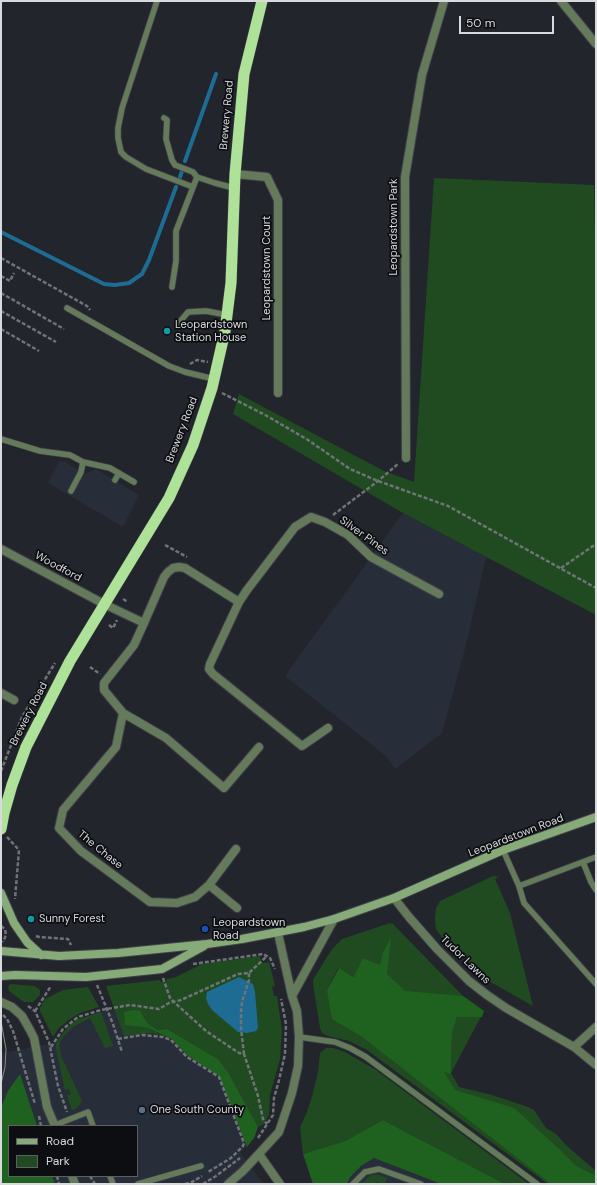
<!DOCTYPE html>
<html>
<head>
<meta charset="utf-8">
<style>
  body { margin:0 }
  #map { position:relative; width:597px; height:1185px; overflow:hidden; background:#22252b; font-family:"DM Sans",sans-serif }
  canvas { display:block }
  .frame { position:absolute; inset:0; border:2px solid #d8dade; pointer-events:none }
  .legend { position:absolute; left:8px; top:1125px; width:130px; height:52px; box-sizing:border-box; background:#0d0e11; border:1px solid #5e6063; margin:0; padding:5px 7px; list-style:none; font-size:12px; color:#d8dade }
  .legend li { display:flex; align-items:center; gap:8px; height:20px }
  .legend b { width:20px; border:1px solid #5e6063 }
  .scale { position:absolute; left:459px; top:16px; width:95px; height:18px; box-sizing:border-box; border:2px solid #d8dade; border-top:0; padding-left:5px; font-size:12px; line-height:14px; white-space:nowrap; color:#d8dade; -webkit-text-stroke:3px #0d0e11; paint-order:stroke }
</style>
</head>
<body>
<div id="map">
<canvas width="597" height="1185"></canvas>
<div class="frame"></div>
<ul class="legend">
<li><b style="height:5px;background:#87ab78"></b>Road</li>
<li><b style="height:11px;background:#204b20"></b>Park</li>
</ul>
<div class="scale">50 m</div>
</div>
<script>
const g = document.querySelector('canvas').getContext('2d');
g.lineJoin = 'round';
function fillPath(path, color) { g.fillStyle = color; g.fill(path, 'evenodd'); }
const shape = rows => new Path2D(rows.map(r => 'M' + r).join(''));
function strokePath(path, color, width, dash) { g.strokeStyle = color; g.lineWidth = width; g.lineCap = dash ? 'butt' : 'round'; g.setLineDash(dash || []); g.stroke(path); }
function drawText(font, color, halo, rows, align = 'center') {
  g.font = font + ' "DM Sans",sans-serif'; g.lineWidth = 3.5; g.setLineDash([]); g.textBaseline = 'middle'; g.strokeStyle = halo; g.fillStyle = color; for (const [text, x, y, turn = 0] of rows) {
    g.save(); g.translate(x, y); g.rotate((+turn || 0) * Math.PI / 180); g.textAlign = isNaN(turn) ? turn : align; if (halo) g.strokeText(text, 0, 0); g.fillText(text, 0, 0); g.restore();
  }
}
fillPath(shape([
  [59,461,65,462,85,474,96,469,139,495,123,527,48,483],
  [403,513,486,557,466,645,442,733,395,769,386,756,285,676],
  [131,1007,140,1011,148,1024,158,1030,167,1029,228,1072,258,1127,254,1138,240,1153,264,1184,1,1184,1,1053,56,1043,63,1033,72,1023,79,1019,101,1012],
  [9,1126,137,1126,137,1176,9,1176],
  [372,1157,440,1184,339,1184]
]), '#282e39');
fillPath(shape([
  [434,178,594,185,596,284,596,615,403,513,233,414,239,394,384,471,414,482],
  [493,876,499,877,495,879,510,913,533,1006,487,980,442,937,436,929,435,918,436,908,440,901],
  [390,923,393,924,463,996,484,1011,451,1073,459,1087,492,1095,528,1107,534,1110,546,1128,556,1134,567,1146,596,1171,596,1184,548,1184,367,1050,349,1041,328,1036,322,1033,320,1028,313,984,313,980,325,960,333,948,342,939],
  [364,958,410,1000,463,996,452,1033,451,1073,327,990,338,968,355,977],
  [260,956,262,963,269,962,275,986,272,987,274,996,277,996,282,1030,280,1059,270,1095,269,1115,264,1124,258,1127,228,1072,218,1059,167,1029,158,1030,148,1024,140,1011,125,1025,148,1028,163,1036,152,1033,124,1036,106,986,160,980,161,982,167,981,166,979,176,977,202,964],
  [11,984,35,986,40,990,40,995,33,1002,24,1002,9,991,8,986],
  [88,987,99,1007,80,1013,70,1019,59,1028,53,1037,40,1011,40,1008,45,999,63,990],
  [101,1012,113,1046,105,1048,90,1018,73,1027,62,1038,60,1042,59,1046,61,1056,82,1101,77,1108,72,1110,67,1095,71,1094,69,1089,65,1090,56,1049,56,1043,63,1033,72,1023,79,1019],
  [326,1048,333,1048,345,1052,376,1070,529,1184,505,1184,383,1120,345,1141,303,1154,300,1127,307,1112,313,1093,318,1072,320,1053],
  [371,1175,379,1175,387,1178,384,1184,376,1182,375,1184,361,1184]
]), '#204b20');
fillPath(shape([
  [391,937,387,974,405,991,463,996,484,1011,482,1017,457,1017,452,1033,451,1074,444,1072,455,1090,514,1108,559,1149,576,1166,596,1176,596,1184,551,1184,361,1036,332,1019,327,990,339,968,354,977,363,958,380,965,383,953],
  [133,1010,140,1011,148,1024,158,1030,167,1029,218,1059,228,1072,258,1127,254,1138,247,1147,219,1076,188,1056,172,1039,148,1028,125,1025,124,1012],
  [20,1074,37,1126,9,1126,9,1176,52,1176,55,1184,1,1184,1,1108,8,1091],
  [383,1120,505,1184,441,1184,374,1158,361,1166,350,1177,347,1184,313,1184,303,1154,345,1141]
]), '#1f6220');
fillPath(shape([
  [239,977,253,984,255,992,258,1028,256,1031,247,1033,238,1032,212,1010,208,1004,206,998,207,992]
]), '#1e6c94');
strokePath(shape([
  [185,161,216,74],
  [180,177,182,171],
  [1,232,104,284,115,285,129,283,142,274,149,260,176,187]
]), '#1e6c94', 4);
const service = shape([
  [157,1,122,108,118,128,118,138,121,152,126,157,146,169,193,187],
  [164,118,167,120,166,139,172,160,175,165,193,172,197,177],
  [172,287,176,261,176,231,197,177,215,183,234,188],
  [67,308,169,366,185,372,214,379],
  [178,324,188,312,206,311,227,315],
  [1,439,40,451,70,455,83,462,110,468,134,482],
  [115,480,119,473],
  [71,491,81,472,83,462],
  [503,850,519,886,596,857],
  [583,862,591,882,596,890],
  [519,886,524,903,596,984],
  [299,1037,335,1042,350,1048,366,1057,537,1184],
  [55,1125,88,1112,93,1126],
  [110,1176,113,1184],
  [138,1184,201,1166],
  [353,1184,365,1172,379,1169,421,1184]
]);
const minor = shape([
  [561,1,596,44],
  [235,174,267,177,278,200,278,393],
  [406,458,405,177,422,75,444,1],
  [1,549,104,604,144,623,134,645,104,683,104,690,123,713,166,738,224,788,259,747],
  [239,602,247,590,295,527,311,517,325,522,348,535,371,557,439,594],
  [144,623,164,577,168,572,173,568,179,567,185,568,239,602,210,664,209,669,213,674,302,746,328,728],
  [1,693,14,700],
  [123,713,116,747,63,810,59,828,81,851,150,902,177,903,195,897,209,885,236,849],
  [209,885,237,908],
  [394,898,409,917,437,949,469,981,487,995,506,1008,574,1047,596,1065],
  [292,996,334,919],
  [1,1002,12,1007,22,1016,30,1030,34,1038,47,1107,55,1126],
  [574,1047,596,1027],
  [259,1154,280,1184],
  [72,1176,75,1184],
  [228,1184,243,1171,279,1132,292,1093,298,1066,299,1037,297,1011,292,996,278,933]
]);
const secondary = shape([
  [1,893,14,923,27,942,41,955],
  [1,951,59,956,118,953,207,944,242,939,304,927,334,919,394,898,503,850,596,817],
  [1,976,15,975,86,977,162,969,204,946]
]);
const trunk = shape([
  [1,829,4,813,12,785,26,747,70,661,169,498,193,445,212,388,225,331,231,283,235,174,244,74,262,1]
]);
strokePath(service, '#3f4248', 7);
strokePath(minor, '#3f4248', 10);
strokePath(secondary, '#3f4248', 10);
strokePath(trunk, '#3f4248', 12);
strokePath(shape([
  [1,258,78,301,87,306,90,310],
  [1,276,10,281,14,273],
  [1,293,64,329],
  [1,311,56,342],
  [1,329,39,351],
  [190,364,197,360,208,362],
  [222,393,267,416,308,440,350,469,378,481,448,506,596,588],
  [333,515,378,481,398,464],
  [165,545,187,557],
  [561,568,596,544],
  [123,599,128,602],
  [109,625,113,628,117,620],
  [90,667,100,674],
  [1,771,22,717,55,663],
  [7,837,19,850,15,899],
  [1,926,5,929,6,935,3,942],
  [36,936,39,937,68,939,71,945],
  [193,964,263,954,270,958,275,969],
  [163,978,170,998,174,1002,206,1031,239,1053,244,1054,258,1096,263,1119,267,1124],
  [97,985,113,1024,122,1052],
  [28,1006,35,1011,49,1042,58,1086,67,1112],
  [35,1011,51,986],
  [3,1015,7,1019,13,1031,35,1104],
  [118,1039,142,1035,163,1037,171,1040,187,1057,219,1077,244,1143,243,1146,231,1158,208,1172],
  [51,1047,63,1029,78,1017,101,1010,130,1005,159,1009,169,1003,181,1000,238,974,249,973,267,956],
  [244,1054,241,1029,241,1013,242,1002,249,980,249,973],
  [39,1116,41,1126],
  [258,1138,273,1115,274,1098,279,1080,285,1054,286,1024,281,999],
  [57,1176,59,1184],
  [90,1176,95,1184],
  [185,1184,192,1182,202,1176],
  [203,1184,216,1176,240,1158]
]), '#707378', 2.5, [4, 2]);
strokePath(service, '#647a5b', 5.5);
strokePath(minor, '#647a5b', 8);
strokePath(secondary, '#87ab78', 8);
strokePath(trunk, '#aee299', 11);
strokePath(shape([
  [1,1021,6,1049,5,1067,1,1084]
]), '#888a8f', 1);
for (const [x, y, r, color] of [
  [167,331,4,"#0f9aa8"],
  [31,919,4,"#0f9aa8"],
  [205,929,4,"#1a4fb4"],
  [142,1110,4,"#5c6f8a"]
]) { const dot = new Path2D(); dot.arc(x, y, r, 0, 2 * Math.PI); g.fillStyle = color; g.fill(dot); strokePath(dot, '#0d0e11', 1.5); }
drawText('11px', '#d8dade', '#0d0e11', [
  ["Brewery Road",227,115,-85],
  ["Leopardstown Park",394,227,-90],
  ["Leopardstown Court",267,268,-90],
  ["Brewery Road",182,430,-69],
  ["Silver Pines",364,536,36],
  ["Woodford",58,567,28],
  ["Brewery Road",29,714,-63],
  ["Leopardstown Road",516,836,-21],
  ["The Chase",100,850,39],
  ["Tudor Lawns",465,960,44]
]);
drawText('11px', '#d8dade', '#0d0e11', [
  ["Leopardstown",175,325],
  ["Station House",175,338],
  ["Sunny Forest",39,919],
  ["Leopardstown",213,923],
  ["Road",213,936],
  ["One South County",150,1110]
], 'left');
</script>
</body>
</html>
